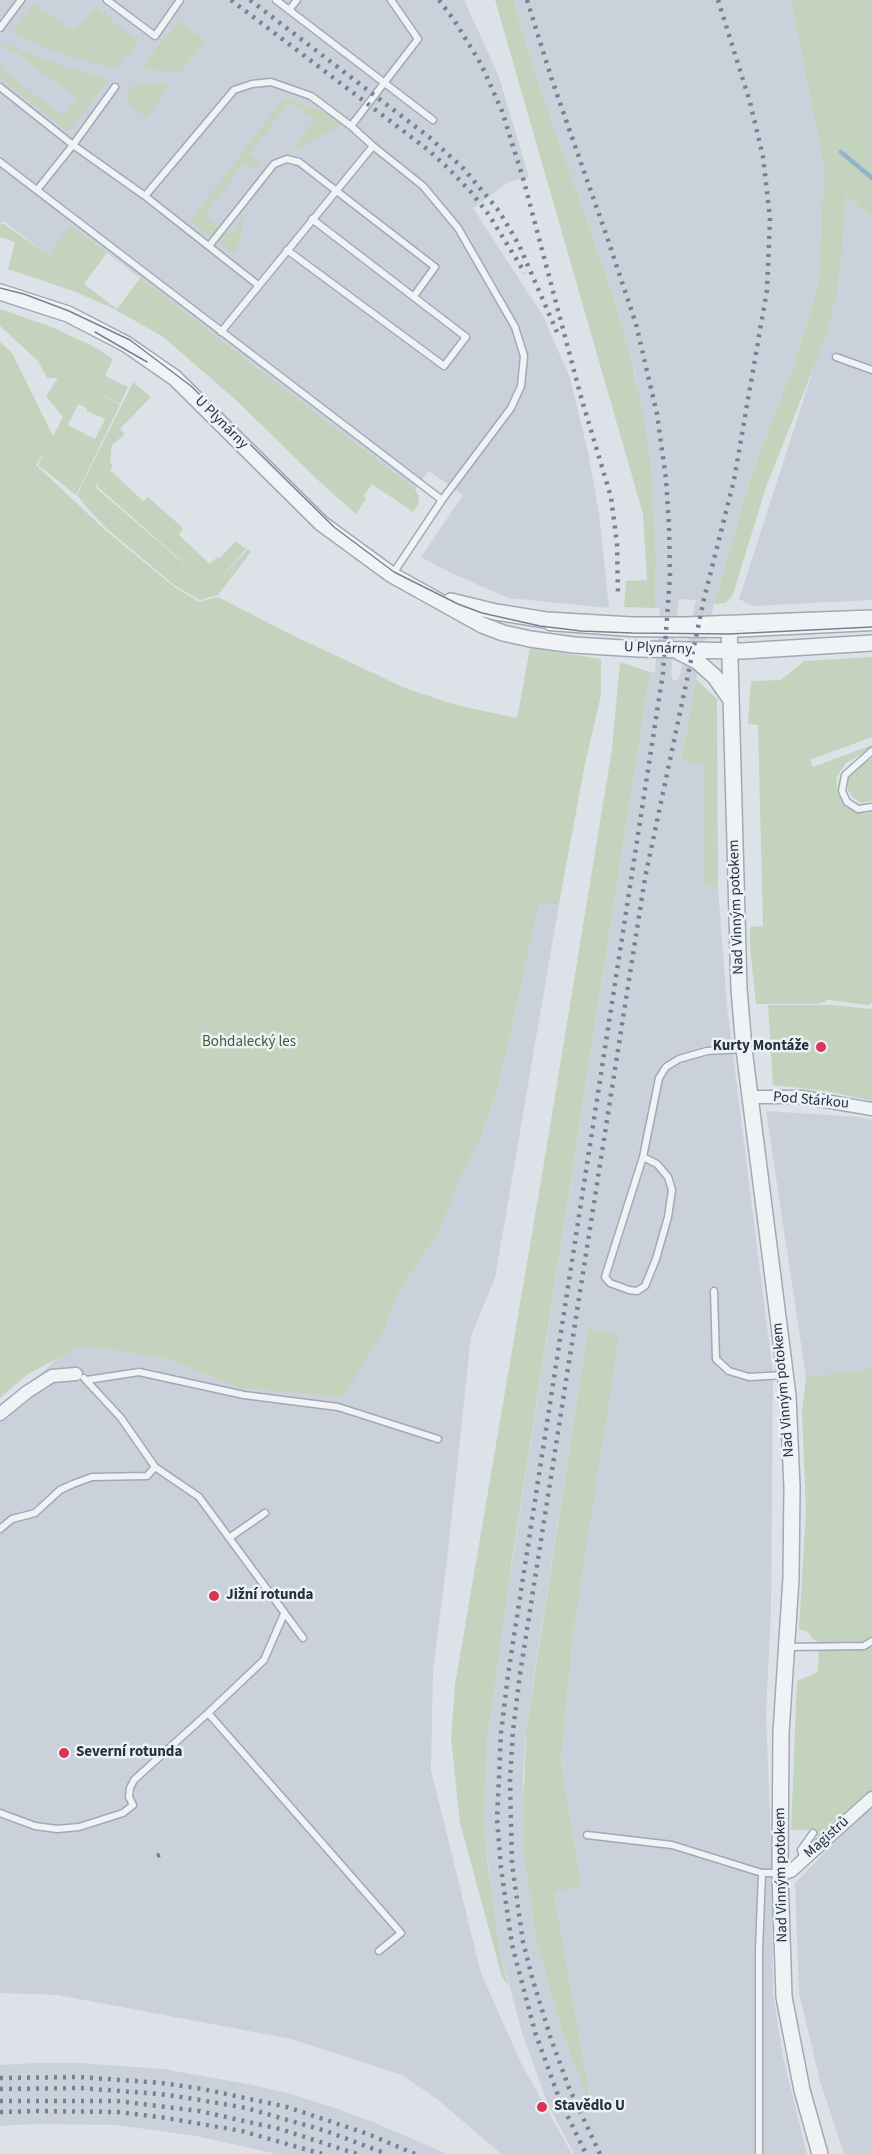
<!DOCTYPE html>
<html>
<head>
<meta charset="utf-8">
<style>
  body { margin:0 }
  canvas { display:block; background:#dde2e8 }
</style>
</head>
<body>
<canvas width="872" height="2154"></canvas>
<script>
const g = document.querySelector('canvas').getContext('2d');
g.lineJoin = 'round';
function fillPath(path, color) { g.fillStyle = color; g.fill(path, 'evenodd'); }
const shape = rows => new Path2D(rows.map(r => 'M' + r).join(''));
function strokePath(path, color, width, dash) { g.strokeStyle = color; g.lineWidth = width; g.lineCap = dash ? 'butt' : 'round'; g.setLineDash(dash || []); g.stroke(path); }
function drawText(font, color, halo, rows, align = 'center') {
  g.font = font + ' "Source Sans 3",sans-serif'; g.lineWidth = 5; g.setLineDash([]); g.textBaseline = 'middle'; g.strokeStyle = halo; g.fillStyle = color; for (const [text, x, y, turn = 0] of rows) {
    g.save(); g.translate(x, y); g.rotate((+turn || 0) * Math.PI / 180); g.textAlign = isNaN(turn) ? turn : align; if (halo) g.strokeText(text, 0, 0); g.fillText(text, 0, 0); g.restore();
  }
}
fillPath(shape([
  [0,0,464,0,498,74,529,177,509,182,473,208,543,316,570,378,589,456,599,514,609,608,508,598,451,573,421,557,463,495,429,471,415,489,71,225,50,257,4,221,0,225],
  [513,0,791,0,824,169,818,286,794,364,752,473,714,604,696,679,681,762,704,764,703,886,718,887,727,1006,773,1374,771,1612,766,1714,772,1873,773,1993,783,2057,807,2154,574,2154,547,2102,523,2036,499,1948,492,1906,484,1820,488,1732,495,1673,650,672,655,673,660,608,655,608,656,555,652,480,637,383,630,355,615,301,539,84],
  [679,599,696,600,680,675,676,681,673,680,671,675],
  [588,1328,574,1626,561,1759,581,1885,554,1893,591,2107,562,2032,536,1940,530,1899,523,1779,526,1732,534,1676],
  [845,194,872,218,872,600,753,606,739,599,838,293],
  [539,903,559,904,495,1278,471,1336,447,1561,433,1670,431,1770,481,1973,521,2063,572,2154,501,2154,437,2099,402,2075,291,2039,58,1995,0,1993,0,1408,61,1356,82,1346,168,1359,240,1388,384,1330,398,1293,438,1234,463,1172,481,1137,498,1088],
  [766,1111,860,1117,872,1120,872,1368,806,1377],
  [872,1804,872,2154,844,2154,820,2081,799,1993,795,1883],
  [35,2063,80,2063,163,2069,248,2084,291,2094,335,2108,373,2122,447,2154,277,2154,196,2136,116,2125,36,2124,0,2126,0,2065]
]), '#cbd1db');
fillPath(shape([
  [495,0,513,0,539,84,615,301,630,355,644,417,652,480,656,555,655,608,624,607,626,581,647,580,643,514],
  [791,0,872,0,872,218,846,195,838,292,823,344,766,487,733,594,726,603,714,604,752,473,794,364,818,286,824,169],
  [34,4,74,31,93,9,97,9,137,40,137,43,119,66,115,67,93,63,51,50,12,33],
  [178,22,181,22,204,40,203,43,180,72,146,70,144,64],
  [0,43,4,43,23,52,65,67,105,78,107,82,70,130,66,131,0,77,0,63,1,69,62,115,66,114,75,100,75,97,14,51,10,52],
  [137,82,166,84,168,87,146,118,127,103,129,99,127,93],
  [286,98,340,118,341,123,334,129,292,151,314,120,289,102,250,154,260,162,254,170,251,166,243,163,205,216,230,234,245,214,237,252,232,253,190,221,283,99],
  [0,224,4,224,48,255,71,225,107,253,84,284,117,309,140,278,415,489,419,496,418,504,413,512,372,484,364,496,366,499,356,514,320,482,237,401,162,336,112,308,73,291,8,269,15,242,0,237],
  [0,309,49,326,93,346,113,359,105,376,128,387,120,404,91,390,120,405,76,495,38,465,46,450,36,465,104,529,173,586,199,602,218,597,294,636,405,688,456,705,517,718,530,648,601,659,601,695,585,764,559,904,539,904,498,1088,481,1137,463,1172,438,1234,398,1293,384,1330,343,1397,240,1388,168,1359,82,1346,28,1374,0,1398,0,342,12,353,53,436,63,417,46,396,58,378,47,378,38,361,0,326],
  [78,404,87,408,86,411,105,419,95,439,87,435,86,436,84,433,68,425],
  [133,382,151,397,120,429,125,434,112,445,110,462,113,466,110,470,143,501,148,497,183,528,179,535,210,564,217,557,219,559,236,541,246,549,217,582,248,549,251,552,218,595,200,600,174,585,106,528,88,509,77,495],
  [100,481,97,486,212,588,95,487],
  [872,657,872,737,810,760,813,767,872,745,872,748,846,763,836,778,838,794,845,805,858,813,872,812,872,1003,868,1005,828,1000,819,1004,756,1004,750,948,750,927,763,926,758,725,748,724,751,681,781,680,804,661],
  [620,662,650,672,512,1560,488,1732,484,1820,488,1870,499,1948,508,1985,502,1977,460,1823,451,1738,455,1685,544,1163,612,749],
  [696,679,717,699,718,887,703,886,704,764,681,762],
  [872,758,872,801,861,803,853,798,848,790,847,781,853,771],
  [768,1005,833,1005,872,1009,872,1101,826,1091,773,1085],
  [588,1328,619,1336,574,1626,561,1759,581,1885,554,1893,592,2111,562,2032,536,1940,525,1863,523,1820,526,1732],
  [872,1368,872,1791,818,1836,808,1830,791,1830,797,1681,818,1672,819,1642,814,1640,808,1632,799,1629,806,1510,802,1412,806,1377]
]), '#c4d3bd');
strokePath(shape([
  [841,152,872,178]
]), '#94b2cd', 4.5);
const service = shape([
  [107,0,155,36,180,0],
  [276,0,433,120],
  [289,10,297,0],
  [0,28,21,0],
  [0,87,73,145,145,196,258,285],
  [351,126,418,39,391,0],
  [0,162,442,500],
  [37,190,73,145,115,87],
  [145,196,234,90,252,84,271,82,311,96,351,126,373,146,423,186,458,228,515,327,524,356,521,386,511,408,442,500,392,575],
  [209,246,274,164,287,159,299,162,435,267,414,296],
  [287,250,444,366,466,337,312,219],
  [221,332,373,146],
  [836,357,872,370],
  [549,627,632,633,729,634,872,627],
  [872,751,845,775,842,791,847,802,858,809,872,807],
  [643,1157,657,1164,668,1177,672,1190,668,1217,656,1259,645,1286,637,1291,629,1290,610,1283,605,1277,643,1157,659,1078,666,1067,679,1059,707,1051,743,1049],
  [714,1291,716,1359,729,1371,749,1377,785,1375],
  [84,1378,121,1418,155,1467,199,1497,303,1638],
  [87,1380,139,1372,244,1395,338,1407,438,1439],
  [0,1529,12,1519,35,1513,60,1490,73,1484,92,1477,147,1476,155,1467],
  [229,1538,265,1513],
  [788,1647,864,1646,872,1641],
  [208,1713,264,1660,284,1614],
  [0,1813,35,1826,57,1829,79,1827,123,1813,133,1805,129,1797,130,1788,134,1780,208,1713,401,1933,379,1951],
  [587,1835,672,1845,762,1873],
  [804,1859,801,1850,813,1833],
  [759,2154,759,1950,762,1873,779,1873]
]);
const minor = shape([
  [750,1097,802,1097,872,1109],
  [0,1414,27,1392,52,1376,76,1374],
  [780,1874,791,1871,872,1798]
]);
const tertiary = shape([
  [0,292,68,314,126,344,175,378,321,523,392,575,482,625,503,633,530,639,574,645,639,649,742,651,872,643],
  [451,601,496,612,546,620,632,625,686,625,872,618],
  [729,624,739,989,744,1049,788,1396,792,1487,791,1578,781,1733,780,1874,784,1997,802,2090,820,2154],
  [679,652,697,661,715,677,731,700]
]);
strokePath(service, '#a2a9b2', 9);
strokePath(minor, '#a2a9b2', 15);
strokePath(tertiary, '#a2a9b2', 18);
strokePath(service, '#f0f3f6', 6);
strokePath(minor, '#f0f3f6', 12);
strokePath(tertiary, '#f0f3f6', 15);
strokePath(shape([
  [0,288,24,294,69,311,130,340,191,386,334,527,394,572,458,604,482,613,540,626,581,631,632,633,729,634,872,627],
  [95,332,147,362]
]), '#758294', 1.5);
strokePath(shape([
  [231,0,427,149,448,168,471,192,489,215,525,273],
  [250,0,429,137,464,169,499,211,519,245,557,332],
  [439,0,454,20,481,64,502,111,523,178,581,397,611,497,617,544,618,595],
  [527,0,552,80,608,240,636,324,657,414,666,479,669,525,670,576,663,673,508,1675,501,1733,499,1779,497,1819,501,1868,512,1945,535,2032,559,2098,586,2154],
  [157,1856,162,1854],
  [0,2078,79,2077,162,2083,203,2089,287,2107,368,2134,415,2154],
  [0,2089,80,2088,160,2094,201,2100,246,2108,326,2131,387,2154],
  [0,2101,117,2101,199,2111,280,2129,357,2154],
  [0,2112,35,2111,117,2112,160,2117,242,2131,322,2154],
  [600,2154,569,2088,550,2036,532,1977,523,1942,512,1864,510,1779,513,1731,520,1674,645,878,704,599,734,480,767,290,770,218,763,157,750,102,718,0]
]), '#758294', 4.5, [3, 6]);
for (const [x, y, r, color] of [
  [821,1047,6,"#db3456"],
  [214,1596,6,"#db3456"],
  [64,1753,6,"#db3456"],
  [542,2107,6,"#db3456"]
]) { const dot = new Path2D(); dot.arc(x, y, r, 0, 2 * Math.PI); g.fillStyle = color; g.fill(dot); strokePath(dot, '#ecf1f6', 2); }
drawText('15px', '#253040', '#ecf1f6', [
  ["U Plynárny",221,423,45],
  ["U Plynárny",658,649,2],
  ["Nad Vinným potokem",737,907,-92],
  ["Pod Stárkou",811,1101,5],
  ["Nad Vinným potokem",784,1390,-95],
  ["Magistrů",827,1838,-42],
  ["Nad Vinným potokem",782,1875,-91]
]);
drawText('15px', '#3c5e31', '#ecf1f6', [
  ["Bohdalecký les",249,1043]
]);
drawText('bold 15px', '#253040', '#ecf1f6', [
  ["Kurty Montáže",809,1047,"right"],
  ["Jižní rotunda",226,1596],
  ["Severní rotunda",76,1753],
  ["Stavědlo U",554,2107]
], 'left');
</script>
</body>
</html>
